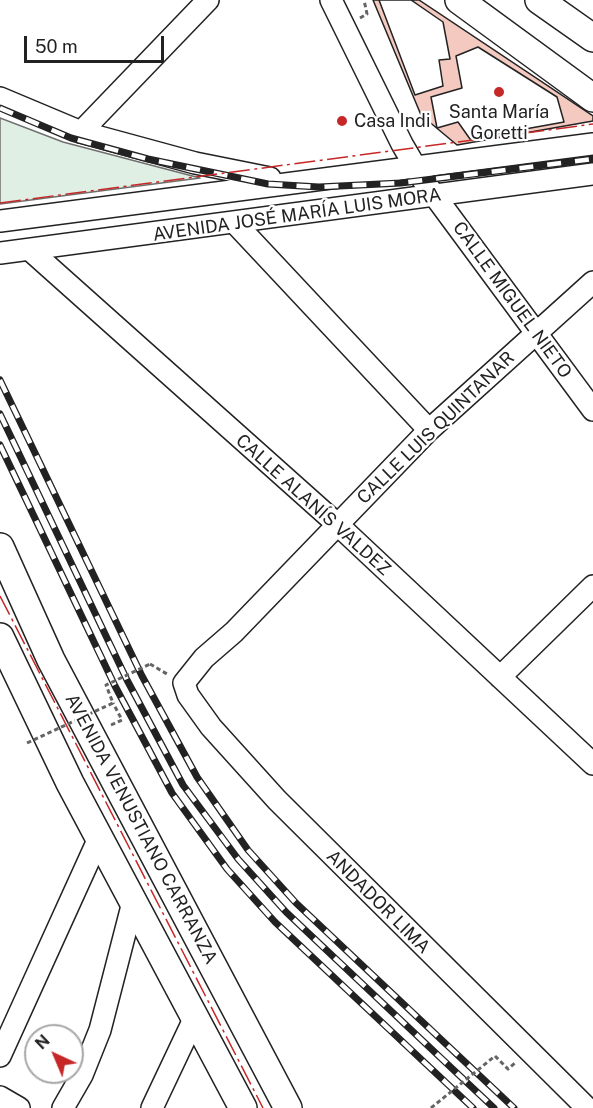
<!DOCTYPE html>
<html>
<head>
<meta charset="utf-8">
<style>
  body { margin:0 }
  #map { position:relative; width:593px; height:1108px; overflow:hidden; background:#fff; font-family:"Public Sans",sans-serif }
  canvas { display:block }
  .north { position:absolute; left:24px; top:1024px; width:60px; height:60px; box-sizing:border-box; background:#fff; border:2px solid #a7a7a7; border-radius:50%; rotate:316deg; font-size:16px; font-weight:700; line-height:24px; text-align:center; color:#222 }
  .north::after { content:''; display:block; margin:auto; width:21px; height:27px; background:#c62828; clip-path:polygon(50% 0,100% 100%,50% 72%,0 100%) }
  .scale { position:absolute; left:24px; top:36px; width:140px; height:27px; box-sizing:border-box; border:3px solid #222; border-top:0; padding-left:8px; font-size:18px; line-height:21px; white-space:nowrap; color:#222; -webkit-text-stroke:4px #fff; paint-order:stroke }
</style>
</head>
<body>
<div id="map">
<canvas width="593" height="1108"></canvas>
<div class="north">N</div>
<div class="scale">50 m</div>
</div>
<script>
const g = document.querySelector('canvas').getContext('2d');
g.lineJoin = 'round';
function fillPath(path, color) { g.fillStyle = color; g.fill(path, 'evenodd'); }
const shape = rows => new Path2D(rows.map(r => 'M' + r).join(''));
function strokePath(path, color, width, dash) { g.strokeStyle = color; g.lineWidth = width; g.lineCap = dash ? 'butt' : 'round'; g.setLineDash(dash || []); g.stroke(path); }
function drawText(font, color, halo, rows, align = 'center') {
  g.font = font + ' "Public Sans",sans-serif'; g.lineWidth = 4.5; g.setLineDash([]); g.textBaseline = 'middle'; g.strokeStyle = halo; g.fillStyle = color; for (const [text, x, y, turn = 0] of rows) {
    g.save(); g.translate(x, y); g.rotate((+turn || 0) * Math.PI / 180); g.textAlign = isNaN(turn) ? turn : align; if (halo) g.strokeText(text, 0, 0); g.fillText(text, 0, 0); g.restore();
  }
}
const green = shape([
  [0,118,63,142,200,178,0,204,0,118]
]);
fillPath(green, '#e0efe3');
strokePath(green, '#6f6f6f', 1.5);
const building = shape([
  [373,0,419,0,593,116,593,121,457,145,421,115,373,0],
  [379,0,411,0,443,22,450,59,439,60,443,86,415,95,379,0],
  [478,47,557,97,564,122,470,139,458,122,437,128,431,97,462,88,456,56,478,47]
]);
fillPath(building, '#f3c9c0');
strokePath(building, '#222', 1.5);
const minor = shape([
  [331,0,402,144,423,180,593,410],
  [0,98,81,132,195,163,270,178],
  [81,132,208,0],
  [0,221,593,144],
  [234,222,429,430],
  [30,250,337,524,593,764],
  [0,253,593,174],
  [500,677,593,586],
  [0,1056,99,838],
  [0,1097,19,1108],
  [63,1108,82,1075,100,1030,133,902],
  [152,1108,196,1015],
  [587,1108,277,800,211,727,188,695,184,683,204,658,234,632,429,430,593,282]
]);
const major = shape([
  [459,0,593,98],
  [539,0,593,38],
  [0,547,51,660,288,1108],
  [0,637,70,783,243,1108]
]);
strokePath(minor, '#222', 24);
strokePath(major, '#222', 30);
strokePath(shape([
  [360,18,367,14,364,0],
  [150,664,167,674],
  [111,725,122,720,113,703],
  [495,1056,508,1069,516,1062]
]), '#646464', 3, [4.5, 3]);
strokePath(minor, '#fff', 21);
strokePath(major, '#fff', 27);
const rail = shape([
  [0,108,71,138,148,159,268,184,319,187,401,183,593,159],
  [0,380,142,676,197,777,248,850,296,903,514,1108],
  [0,414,127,680,183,785,238,859,286,912,494,1108],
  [0,445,115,686,172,793,227,869,275,922,473,1108]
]);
strokePath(rail, '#222', 7);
strokePath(rail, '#fff', 4.5, [14]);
strokePath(shape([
  [27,743,113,703,106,685,150,664],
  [431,1108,495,1056]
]), '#646464', 3, [4.5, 3]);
strokePath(shape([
  [0,203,593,124],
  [0,596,263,1108]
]), '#c62828', 1.5, [21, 4.5, 3, 4.5]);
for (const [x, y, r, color] of [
  [499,92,6,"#c62828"],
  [342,121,6,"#c62828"]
]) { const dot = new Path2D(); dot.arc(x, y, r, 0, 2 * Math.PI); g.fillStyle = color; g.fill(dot); strokePath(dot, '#fff', 2); }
drawText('18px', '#222', '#fff', [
  ["Santa María",499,112],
  ["Goretti",499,133],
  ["Casa Indi",354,121,"left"]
]);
drawText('18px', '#222', '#fff', [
  ["AVENIDA JOSÉ MARÍA LUIS MORA",297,215,-8],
  ["CALLE MIGUEL NIETO",512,300,54],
  ["CALLE LUIS QUINTANAR",436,428,-44],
  ["CALLE ALANÍS VALDEZ",313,505,42],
  ["AVENIDA VENUSTIANO CARRANZA",141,829,62],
  ["ANDADOR LIMA",378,902,45]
]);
</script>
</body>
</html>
